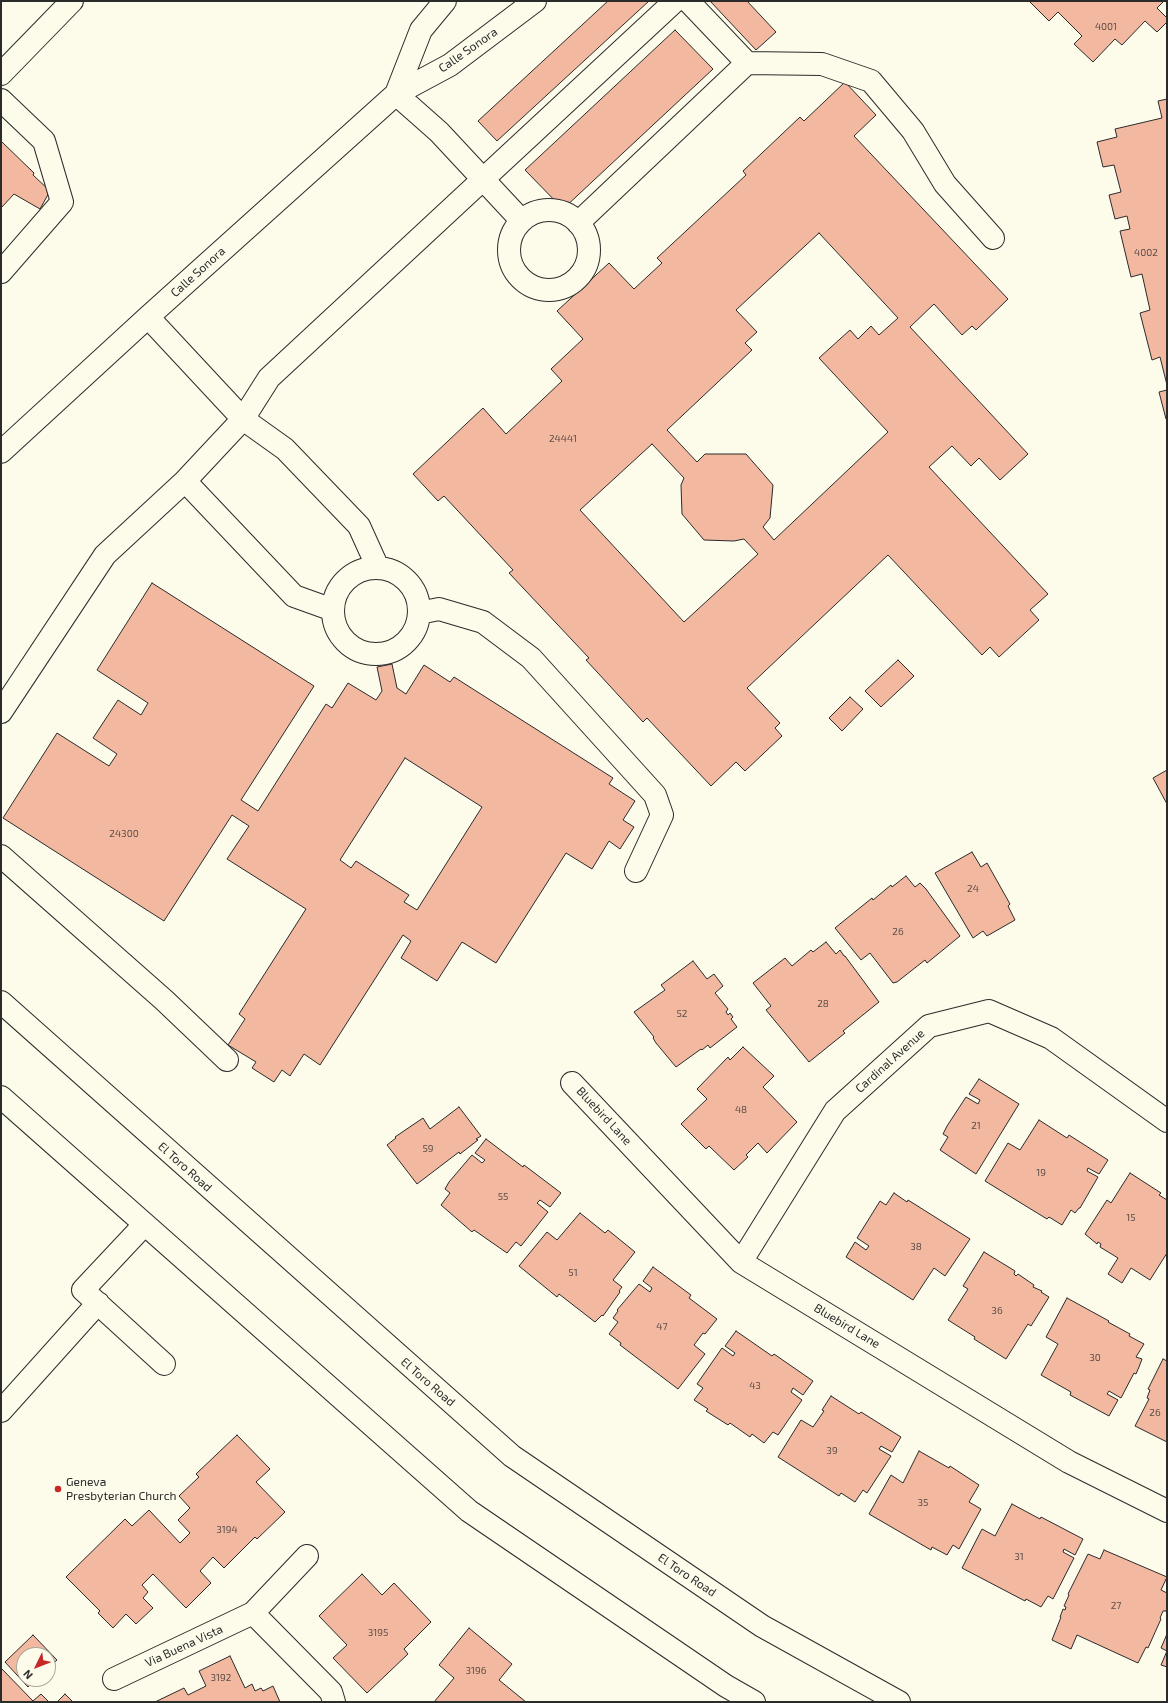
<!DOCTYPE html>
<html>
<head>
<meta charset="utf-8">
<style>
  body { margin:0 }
  #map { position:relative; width:1168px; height:1703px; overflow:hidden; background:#fdfbea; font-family:"Exo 2",sans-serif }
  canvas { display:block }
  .frame { position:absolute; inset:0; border:2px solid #2b2b2b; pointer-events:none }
  .north { position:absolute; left:16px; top:1647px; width:40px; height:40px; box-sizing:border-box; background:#fdfbea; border:1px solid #a9a89e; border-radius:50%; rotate:227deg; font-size:11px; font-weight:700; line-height:16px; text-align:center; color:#2b2b2b }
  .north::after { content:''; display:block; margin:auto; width:14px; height:18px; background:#c62828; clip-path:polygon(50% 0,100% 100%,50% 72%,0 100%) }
</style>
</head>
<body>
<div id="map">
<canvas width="1168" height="1703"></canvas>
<div class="frame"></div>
<div class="north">N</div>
</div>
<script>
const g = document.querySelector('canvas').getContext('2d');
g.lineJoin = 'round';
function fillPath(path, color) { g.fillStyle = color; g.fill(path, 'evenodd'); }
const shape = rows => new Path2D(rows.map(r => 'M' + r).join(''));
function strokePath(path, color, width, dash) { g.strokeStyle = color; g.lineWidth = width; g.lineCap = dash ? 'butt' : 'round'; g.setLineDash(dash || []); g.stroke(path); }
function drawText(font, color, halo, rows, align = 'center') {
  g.font = font + ' "Exo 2",sans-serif'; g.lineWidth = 3; g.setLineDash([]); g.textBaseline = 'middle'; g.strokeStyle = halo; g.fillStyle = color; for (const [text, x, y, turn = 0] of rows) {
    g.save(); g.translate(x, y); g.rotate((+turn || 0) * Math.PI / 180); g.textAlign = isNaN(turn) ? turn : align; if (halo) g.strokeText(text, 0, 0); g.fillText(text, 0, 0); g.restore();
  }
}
const building = shape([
  [608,1,649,1,497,141,478,121,608,1],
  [710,1,747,1,776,32,756,50,710,1],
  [1029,1,1162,1,1163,2,1157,8,1167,18,1167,22,1157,32,1145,21,1122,45,1115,39,1093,62,1074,44,1082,36,1058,12,1049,21,1029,1],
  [675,30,713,69,563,209,525,170,675,30],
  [845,82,876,115,854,136,1008,299,976,330,972,326,962,335,934,304,910,327,1028,454,1000,480,979,458,971,466,952,446,929,467,1048,594,1030,610,1039,620,999,657,990,647,982,655,888,555,747,688,780,723,775,728,782,736,745,771,736,762,711,786,647,718,643,722,586,660,589,658,509,573,513,570,444,496,438,501,413,474,483,408,506,434,562,381,551,369,583,339,557,311,609,263,634,289,662,263,657,258,746,175,743,171,800,117,804,121,845,82],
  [819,233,898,318,879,335,871,326,858,339,850,330,819,358,888,432,774,540,763,527,770,518,773,485,746,454,705,454,697,462,667,430,752,350,745,343,757,332,736,310,819,233],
  [652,444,684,478,681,485,682,514,704,540,734,541,744,539,758,554,684,622,580,510,652,444],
  [1167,99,1167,385,1160,357,1152,360,1140,313,1150,310,1142,274,1131,277,1120,231,1130,229,1127,216,1115,219,1109,195,1121,192,1114,165,1103,167,1097,142,1117,137,1115,129,1162,118,1158,101,1167,99],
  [1,141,34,173,33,175,50,191,40,209,14,194,1,208,1,141],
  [1167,390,1167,418,1166,419,1159,392,1167,390],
  [152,583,314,686,241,800,258,811,326,704,332,708,348,683,376,700,382,691,377,667,392,664,397,688,406,694,424,665,450,682,454,677,613,778,609,784,635,801,623,820,634,827,620,849,609,841,592,869,566,853,496,963,462,942,437,981,401,958,411,941,403,935,320,1065,304,1054,290,1076,282,1070,274,1082,252,1068,256,1062,228,1045,245,1019,239,1014,306,909,227,859,249,826,232,815,164,921,3,818,57,733,109,766,117,754,93,738,118,700,141,715,148,703,97,670,152,583],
  [405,758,482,807,417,910,404,902,409,895,356,861,351,868,340,860,405,758],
  [898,660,914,676,881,707,865,691,898,660],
  [850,697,863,709,842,731,829,718,850,697],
  [1167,770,1167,804,1153,778,1167,770],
  [972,852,981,867,987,863,1010,904,1008,906,1015,920,987,936,983,931,973,938,935,873,972,852],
  [906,876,915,887,920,883,926,889,960,936,927,963,925,960,897,982,893,983,870,953,861,960,835,928,872,898,873,900,891,885,892,887,906,876],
  [826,942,836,954,840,950,844,956,845,956,879,1002,843,1031,845,1033,809,1062,766,1010,771,1006,753,983,785,958,792,966,811,950,813,952,826,942],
  [693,961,707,979,714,974,723,986,715,993,728,1009,726,1012,728,1015,730,1013,733,1017,731,1019,737,1027,710,1048,708,1045,702,1050,701,1049,676,1067,656,1043,653,1038,654,1037,634,1012,665,990,661,985,693,961],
  [743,1047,774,1076,763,1087,797,1122,767,1153,758,1143,746,1155,748,1157,734,1170,709,1146,706,1149,681,1124,707,1099,697,1089,728,1057,730,1060,743,1047],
  [979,1079,1019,1104,976,1174,940,1150,948,1137,943,1134,947,1126,966,1097,978,1104,980,1100,969,1094,979,1079],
  [459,1107,481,1136,476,1139,478,1140,460,1154,459,1152,417,1184,387,1145,396,1138,395,1137,423,1118,430,1129,459,1107],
  [1039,1120,1067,1138,1069,1135,1108,1160,1099,1174,1088,1168,1087,1171,1098,1177,1080,1208,1079,1208,1075,1213,1071,1210,1062,1225,1049,1217,1047,1219,985,1181,1008,1143,1020,1150,1039,1120],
  [486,1139,523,1167,524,1165,561,1193,550,1207,540,1200,537,1203,548,1212,521,1246,516,1242,507,1253,474,1230,472,1232,441,1205,450,1193,445,1189,449,1182,472,1155,482,1163,485,1160,475,1153,486,1139],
  [1130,1173,1161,1193,1159,1195,1167,1200,1167,1253,1150,1280,1131,1268,1122,1283,1108,1274,1118,1258,1100,1247,1101,1244,1098,1242,1097,1244,1085,1234,1107,1200,1111,1203,1130,1173],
  [894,1193,907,1202,908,1200,970,1239,945,1276,934,1268,913,1300,846,1257,855,1242,866,1250,869,1246,857,1238,880,1201,886,1205,894,1193],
  [580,1213,605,1233,608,1230,635,1252,613,1280,622,1287,619,1291,620,1292,603,1316,602,1315,595,1322,559,1294,557,1297,519,1266,547,1232,557,1240,580,1213],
  [984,1252,1015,1271,1014,1274,1016,1276,1018,1274,1034,1285,1033,1287,1042,1291,1041,1292,1049,1297,1031,1326,1028,1324,1006,1359,974,1339,975,1337,948,1320,968,1289,963,1286,984,1252],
  [653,1267,691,1295,689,1298,717,1319,705,1334,703,1333,694,1345,705,1354,678,1389,620,1345,621,1343,609,1334,618,1322,613,1318,618,1311,617,1310,639,1284,650,1292,652,1288,643,1281,653,1267],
  [1067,1298,1109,1321,1108,1322,1130,1334,1129,1336,1144,1344,1136,1357,1142,1359,1139,1367,1136,1374,1134,1373,1121,1398,1109,1391,1107,1394,1118,1400,1109,1416,1070,1395,1071,1392,1041,1375,1058,1344,1046,1337,1067,1298],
  [736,1331,772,1356,774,1354,813,1381,803,1395,793,1388,791,1392,802,1400,778,1435,773,1432,764,1443,752,1434,750,1437,730,1423,728,1425,706,1411,708,1409,694,1400,703,1388,697,1384,722,1348,733,1356,735,1353,725,1346,736,1331],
  [1163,1359,1167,1361,1167,1442,1135,1426,1149,1399,1147,1398,1150,1390,1148,1389,1163,1359],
  [831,1396,859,1414,861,1412,901,1437,892,1452,881,1446,879,1449,891,1456,867,1493,863,1490,855,1502,841,1493,839,1496,778,1457,801,1420,813,1427,824,1411,822,1410,831,1396],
  [237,1435,270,1469,256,1482,285,1512,257,1539,255,1537,224,1568,213,1557,200,1571,211,1583,186,1608,153,1574,142,1585,148,1592,143,1598,153,1608,136,1624,126,1614,113,1628,98,1613,100,1611,66,1577,125,1519,132,1526,149,1510,180,1543,190,1533,178,1520,190,1508,179,1496,199,1477,196,1474,237,1435],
  [919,1451,949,1468,950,1466,979,1485,969,1502,981,1509,959,1549,953,1545,947,1555,932,1547,931,1550,869,1514,891,1475,903,1483,919,1451],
  [1012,1504,1040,1519,1041,1517,1083,1539,1075,1555,1064,1549,1063,1552,1074,1558,1053,1599,1048,1596,1041,1607,1026,1599,1025,1601,962,1568,982,1529,995,1536,1012,1504],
  [1104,1550,1167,1577,1161,1590,1167,1593,1167,1608,1166,1611,1163,1611,1160,1618,1161,1619,1148,1648,1146,1647,1138,1663,1077,1635,1071,1649,1052,1640,1061,1617,1060,1617,1063,1609,1065,1610,1066,1607,1064,1606,1069,1595,1068,1594,1088,1554,1100,1559,1104,1550],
  [362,1574,382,1595,394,1583,431,1622,404,1649,408,1654,367,1693,333,1658,347,1645,319,1616,362,1574],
  [469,1628,512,1664,499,1680,526,1702,434,1702,454,1678,439,1665,469,1628],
  [1167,1634,1167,1667,1161,1665,1167,1651,1161,1648,1167,1634],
  [33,1635,57,1660,48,1668,48,1655,24,1655,24,1679,36,1679,28,1687,5,1662,33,1635],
  [230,1656,245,1688,252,1684,255,1691,261,1688,263,1691,273,1686,280,1702,155,1702,184,1688,188,1695,206,1686,199,1671,230,1656],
  [1,1668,33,1701,41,1694,49,1702,1,1702,1,1668],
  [65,1694,73,1702,57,1702,65,1694]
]);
fillPath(building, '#f2b8a0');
strokePath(building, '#2b2b2b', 1);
const minor = shape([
  [747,63,822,64,871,81,913,131,945,184,993,238],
  [1,74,72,1],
  [396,94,439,132,521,220],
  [396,94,421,30,445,1],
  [1,100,44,141,62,202,1,272],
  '509 250a40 40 0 1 1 80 0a40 40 0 1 1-80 0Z',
  [578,223,747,63,688,1],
  [148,317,243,419,285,449,359,526,378,568],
  [1,452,148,317,396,94,450,65,535,1],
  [185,481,243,419,269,378,675,1],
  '333 611a43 43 0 1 1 86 0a43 43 0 1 1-86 0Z',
  [419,613,439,609,483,622,531,658,655,795,662,815,636,871],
  [1,712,105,555,185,481,294,596,333,610],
  [1,856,164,1000,227,1060],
  [572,1083,741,1262,1069,1462,1167,1511],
  [144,1225,83,1290,164,1364],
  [741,1262,835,1111,929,1026,989,1011,1051,1038,1167,1121],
  [1,1411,98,1303],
  [253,1613,331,1692,334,1702],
  [114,1679,253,1613,307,1556]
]);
const major = shape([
  [1,1002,512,1456,762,1626,899,1702],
  [1,1097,469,1511,726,1686,754,1702]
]);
strokePath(minor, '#2b2b2b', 24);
strokePath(major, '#2b2b2b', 24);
strokePath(minor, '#fdfbea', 22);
strokePath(major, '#fdfbea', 22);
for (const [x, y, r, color] of [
  [58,1489,4,"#c62828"]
]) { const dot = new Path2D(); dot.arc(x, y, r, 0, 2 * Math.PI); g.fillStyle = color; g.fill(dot); strokePath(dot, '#fdfbea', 1.5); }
drawText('10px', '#5d4e48', null, [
  ["4001",1106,27],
  ["4002",1146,253],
  ["24441",563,439],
  ["24300",124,834],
  ["24",973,889],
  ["26",898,932],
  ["28",823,1004],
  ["52",682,1014],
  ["48",741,1110],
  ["21",976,1126],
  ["59",428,1149],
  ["19",1041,1173],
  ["55",503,1197],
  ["15",1131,1218],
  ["38",916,1247],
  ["51",573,1273],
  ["36",997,1311],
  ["47",662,1327],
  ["30",1095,1358],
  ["43",755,1386],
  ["26",1155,1413],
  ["39",832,1451],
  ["35",923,1503],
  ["3194",227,1530],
  ["31",1019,1557],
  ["27",1116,1606],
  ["3195",378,1633],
  ["3196",476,1671],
  ["3192",221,1678]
]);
drawText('12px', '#2b2b2b', '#fdfbea', [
  ["Calle Sonora",468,50,-35],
  ["Calle Sonora",198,272,-42],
  ["Cardinal Avenue",890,1061,-42],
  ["Bluebird Lane",604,1116,47],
  ["El Toro Road",185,1167,42],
  ["Bluebird Lane",847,1326,31],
  ["El Toro Road",428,1382,41],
  ["El Toro Road",687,1575,34],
  ["Via Buena Vista",184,1646,-25]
]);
drawText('12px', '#2b2b2b', '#fdfbea', [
  ["Geneva",66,1482],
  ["Presbyterian Church",66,1496]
], 'left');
</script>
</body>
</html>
